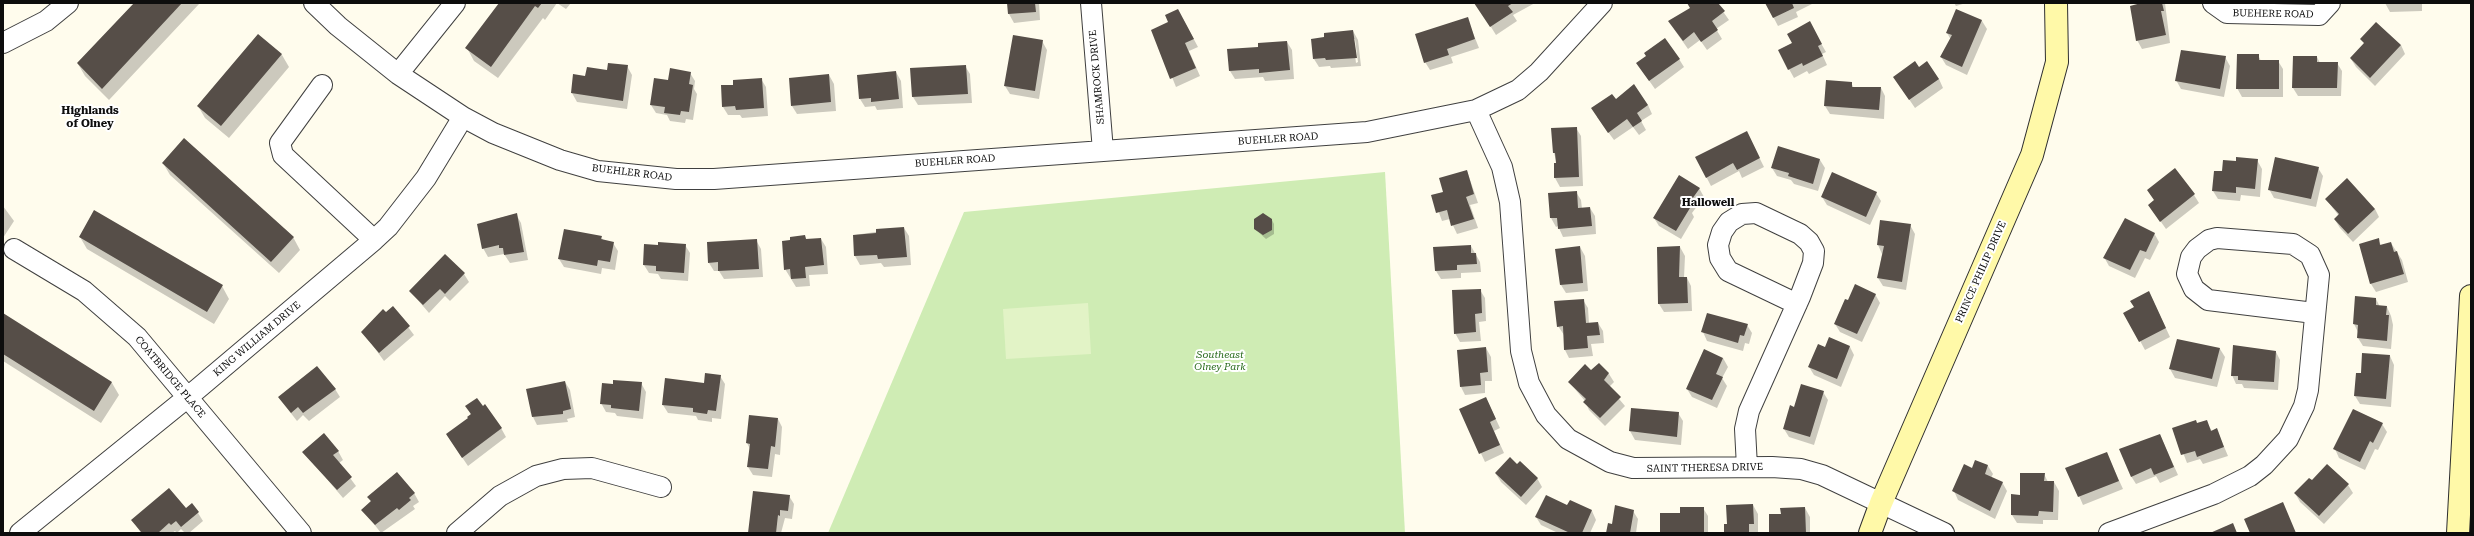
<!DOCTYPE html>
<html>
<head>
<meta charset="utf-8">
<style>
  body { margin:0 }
  #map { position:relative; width:2474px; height:536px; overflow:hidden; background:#fffced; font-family:"Roboto Serif",serif }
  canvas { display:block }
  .frame { position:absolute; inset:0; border:4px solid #0d0d0d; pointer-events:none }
</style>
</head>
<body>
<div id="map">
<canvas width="2474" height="536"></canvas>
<div class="frame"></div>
</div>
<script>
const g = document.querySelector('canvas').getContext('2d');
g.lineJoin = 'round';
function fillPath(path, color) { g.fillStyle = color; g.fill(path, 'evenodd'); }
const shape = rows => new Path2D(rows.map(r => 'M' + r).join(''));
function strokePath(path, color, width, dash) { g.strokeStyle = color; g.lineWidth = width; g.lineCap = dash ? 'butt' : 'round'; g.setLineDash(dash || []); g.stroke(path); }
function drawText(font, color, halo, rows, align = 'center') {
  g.font = font + ' "Roboto Serif",serif'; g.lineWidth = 4; g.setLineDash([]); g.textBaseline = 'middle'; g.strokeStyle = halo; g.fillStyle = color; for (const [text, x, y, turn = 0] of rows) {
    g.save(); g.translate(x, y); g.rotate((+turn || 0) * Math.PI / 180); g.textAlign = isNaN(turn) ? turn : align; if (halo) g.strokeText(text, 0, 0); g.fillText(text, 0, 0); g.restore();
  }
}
fillPath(shape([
  [1385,172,1405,533,828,533,964,212]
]), '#cfecb4');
fillPath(shape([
  [1088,303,1091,354,1006,359,1003,309]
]), '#e2f3c6');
fillPath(shape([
  [136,3,200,3,109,100,85,76,78,64],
  [500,3,571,3,566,9,557,3,545,20,543,18,498,78,474,61,467,48],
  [1008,3,1039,3,1040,20,1014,23,1009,14],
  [1156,3,1180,3,1157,4],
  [1476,3,1535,3,1513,15,1517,21,1496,35],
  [1688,3,1717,3,1729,20,1716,29,1722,39,1707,50,1700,40,1688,49,1674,29,1691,8],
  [1766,3,1812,3,1812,4,1796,12,1798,17,1778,26],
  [1954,3,1966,3,1956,6],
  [2142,3,2165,3,2170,43,2142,49,2137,40],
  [2385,3,2422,3,2422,11,2390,12],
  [1957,10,1982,21,1987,29,1967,75,1946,65,1941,57,1951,40,1947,33],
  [1467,18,1479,48,1451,57,1453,63,1430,70,1425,62],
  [1183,19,1198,47,1189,51,1200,76,1176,87,1153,30],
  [1353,31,1358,40,1361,66,1331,68,1330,66,1319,67,1314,59],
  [1353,39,1355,39,1358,62,1356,63],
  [1814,31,1826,52,1822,54,1827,65,1809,74,1807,71,1794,78,1779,51],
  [258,35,282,55,289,67,229,138,205,118,198,106],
  [1042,41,1047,50,1039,99,1010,94,1005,86],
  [1287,42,1292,50,1294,79,1265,81,1263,77,1235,79,1230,71,1259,48],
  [2401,45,2405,54,2375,86,2356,67,2351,59],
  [2258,55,2261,61,2278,61,2283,69,2283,97,2242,97,2237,88],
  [2225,57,2230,66,2224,97,2181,89,2176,80],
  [2317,57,2320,63,2337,63,2342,71,2341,96,2298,96,2293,88],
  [1679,59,1684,67,1655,89,1643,72],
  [627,66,632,75,627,109,577,102,572,93,586,77],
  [965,66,970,74,972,103,918,105,913,97,912,69],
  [1919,68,1939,79,1943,88,1915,108,1894,77],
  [896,72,901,81,903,108,877,110,875,106,865,107,860,99],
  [690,73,695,81,694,89,697,94,693,120,686,119,685,123,670,121,667,115,656,113,651,105,669,81],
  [829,75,834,84,836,111,797,114,792,106],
  [761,79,766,87,768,116,742,118,740,115,728,115,723,107,734,85],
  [1851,83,1854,88,1881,88,1885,96,1884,119,1830,114,1825,106],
  [1616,101,1648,105,1652,114,1641,121,1646,130,1639,135,1633,127,1614,140,1597,117],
  [1576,128,1581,136,1583,186,1560,187,1555,178,1555,164,1557,164,1554,153],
  [1751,141,1764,167,1742,178,1739,171,1711,186,1696,157],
  [1820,160,1825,168,1818,191,1794,184,1791,180,1777,176,1772,168],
  [2257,160,2262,169,2260,197,2241,195,2240,201,2218,199,2213,191,2223,172,2237,162],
  [163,163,293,237,300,250,279,273,170,175],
  [2318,168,2323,176,2316,207,2274,198,2269,189],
  [1467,171,1478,203,1470,205,1478,228,1457,234,1450,219,1442,221,1433,196,1444,193],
  [1699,188,1704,197,1692,213,1694,217,1681,239,1659,226,1654,218],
  [2148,190,2194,195,2199,203,2166,229,2149,205,2155,201],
  [1576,192,1581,200,1582,209,1590,208,1595,216,1596,234,1563,237,1558,226,1556,227,1551,218,1549,194],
  [1876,193,1881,201,1870,225,1827,205,1822,197],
  [2326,199,2375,209,2379,217,2353,242,2340,228,2335,220,2339,216],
  [3,206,14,221,3,238],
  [516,214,521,223,528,260,510,263,504,254,488,257,483,248,495,219],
  [1272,220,1274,224,1274,234,1266,239,1255,229],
  [1881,221,1910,225,1915,234,1906,290,1883,286,1878,278,1882,254,1878,245],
  [904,228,909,236,911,265,884,267,881,263,860,265,855,256,854,235],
  [2154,233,2159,242,2150,260,2145,258,2135,278,2109,266,2104,257],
  [80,237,222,286,229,299,214,324,87,249],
  [601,237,604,241,613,243,618,251,615,270,602,268,601,274,564,267,559,259],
  [805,237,807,240,821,239,826,247,828,274,809,275,810,286,796,287,785,269],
  [756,240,761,249,763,277,724,279,719,271,714,271,709,263],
  [2378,240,2381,245,2391,243,2402,260,2408,282,2376,292,2371,284,2360,245],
  [685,245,690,253,688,281,661,279,658,274,649,273,644,265],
  [1471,246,1480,262,1481,272,1461,273,1461,278,1441,279,1436,271],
  [1580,247,1585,256,1588,291,1566,293,1561,285],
  [1680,247,1685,256,1684,278,1687,278,1691,286,1692,311,1664,312,1659,304],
  [445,255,464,274,469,282,450,301,445,296,429,313,410,291],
  [1480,290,1485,298,1486,321,1479,322,1481,341,1460,342,1455,333],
  [2149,292,2170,337,2145,350,2125,313,2135,308],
  [1875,294,1880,303,1862,342,1840,332,1835,324,1848,301],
  [2376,299,2380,307,2387,307,2391,316,2393,325,2391,349,2363,346,2358,338,2358,332,2354,324],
  [1583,300,1588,308,1589,324,1598,323,1603,331,1604,343,1591,344,1593,356,1569,358,1565,350,1564,335,1558,326],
  [393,307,414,335,384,361,363,332],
  [3,314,112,383,119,395,101,423,3,361],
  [1747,325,1752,333,1749,344,1745,343,1743,351,1707,341,1703,332],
  [1830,339,1850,347,1854,355,1841,387,1814,375,1809,367,1826,348],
  [2178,340,2220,349,2225,357,2217,387,2175,378,2170,369],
  [1486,348,1491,357,1492,381,1485,381,1485,393,1465,395,1461,387],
  [2276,352,2280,360,2278,390,2244,388,2242,384,2236,384,2232,375],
  [2390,356,2394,365,2391,407,2360,404,2355,396,2361,374],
  [1723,358,1728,367,1722,378,1727,386,1717,408,1692,397,1687,389],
  [1599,364,1609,374,1614,382,1609,387,1625,406,1605,426,1589,410,1585,401,1569,382,1591,372],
  [720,376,725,384,721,419,712,418,712,422,698,420,696,416,668,413,663,405],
  [565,382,570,390,575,417,567,419,568,422,537,425,533,417],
  [641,383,646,392,643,419,617,416,615,413,606,412,601,403,614,385],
  [335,389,340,397,309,421,303,415,297,421,279,398],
  [1823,392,1828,400,1814,445,1789,437,1784,429,1795,408],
  [1486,398,1500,428,1494,431,1504,453,1485,462,1460,409],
  [467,407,501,428,506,437,468,466,447,435,469,418,471,415],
  [1678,413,1683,421,1681,445,1635,440,1630,431],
  [778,419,782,427,780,455,775,454,772,477,753,475,748,467,750,449,747,443],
  [2206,421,2212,431,2217,430,2228,456,2203,464,2200,459,2187,463,2174,429],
  [2382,424,2387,432,2378,450,2375,449,2365,470,2339,458,2335,449],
  [2160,435,2178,475,2160,483,2156,476,2136,484,2131,476],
  [338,451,343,460,339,463,356,486,343,498,304,452],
  [2107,454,2123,489,2083,505,2067,468],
  [1517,465,1537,478,1542,487,1526,505,1501,482,1496,474],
  [1988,466,1993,474,1991,478,2002,482,2007,491,1995,519,1958,500,1954,491,1972,469],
  [2044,474,2048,482,2054,482,2059,491,2058,520,2043,520,2043,524,2017,523,2012,515,2020,496],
  [2312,482,2348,485,2353,493,2324,524,2300,502,2295,493],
  [414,493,419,502,413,506,415,509,381,533,363,510,371,502,368,497],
  [789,496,794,504,792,519,785,518,781,533,749,533],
  [1570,502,1592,511,1596,520,1590,533,1558,533,1541,525,1536,517,1568,507],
  [1753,505,1758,514,1758,532,1725,533,1728,525],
  [1703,508,1708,516,1708,533,1661,533,1681,514],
  [1805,508,1810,517,1810,533,1770,533,1782,515],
  [186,509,198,513,203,521,189,533,185,533,181,529,177,533,175,531,172,533,141,533,133,521],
  [1633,511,1638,519,1636,533,1607,533,1613,525]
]), '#0003');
fillPath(shape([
  [134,3,182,3,102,89,77,63],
  [499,3,542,3,538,8,535,6,491,67,465,48],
  [1007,3,1035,3,1036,12,1008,14],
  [1474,3,1513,3,1508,6,1513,12,1490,27],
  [1687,3,1718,3,1725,11,1712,21,1718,30,1701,42,1694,32,1683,41,1668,21,1690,8],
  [1765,3,1792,3,1794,8,1773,18],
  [2141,3,2162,3,2164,11,2161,11,2166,35,2136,41,2130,6],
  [1178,9,1194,39,1185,43,1196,68,1170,79,1151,30,1168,22,1165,15],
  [1956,9,1982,20,1962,67,1940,57,1952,35,1946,33],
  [1468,17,1475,39,1447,49,1449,55,1424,63,1415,34],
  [1810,21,1822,44,1818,46,1823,56,1803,66,1802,63,1788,70,1778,50,1792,43,1787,34],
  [2376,22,2401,45,2370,78,2350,58,2364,43,2360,39],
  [1353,30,1357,58,1326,60,1325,58,1313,59,1311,39,1324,37,1324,33],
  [258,34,282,54,221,126,197,106],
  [1013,35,1043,40,1035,91,1004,86],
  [1665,38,1680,59,1649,81,1636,63,1646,56,1644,53],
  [1287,41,1290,70,1259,73,1259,69,1229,71,1227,49,1258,47,1258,43],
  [2181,50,2226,56,2220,89,2175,81],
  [2237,54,2259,54,2259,60,2279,60,2279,89,2236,89],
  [2293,56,2317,56,2317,62,2338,62,2337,88,2292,88],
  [1915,61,1919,67,1927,61,1939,79,1909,100,1893,77],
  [608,63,628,65,623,101,571,93,573,74,585,76,587,67,607,70],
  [966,65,968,94,912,97,910,68],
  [670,68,691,72,689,84,693,85,689,112,681,111,680,115,664,113,665,107,650,105,654,78,668,80],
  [896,71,899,99,871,102,871,98,859,99,857,75],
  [829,74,831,102,791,106,789,78],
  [762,78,764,108,736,110,735,106,722,107,721,85,733,85,733,80],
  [1826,80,1852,82,1852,87,1881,87,1879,110,1824,106],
  [1634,84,1648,105,1637,113,1642,121,1633,127,1627,119,1608,133,1591,108,1612,94,1616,99],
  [1577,127,1579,177,1554,178,1554,163,1556,163,1555,153,1553,153,1551,128],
  [1747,131,1760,158,1737,170,1733,163,1706,178,1695,157],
  [184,138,294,237,271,262,162,163],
  [1778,146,1820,159,1813,184,1788,176,1789,173,1771,168],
  [2236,157,2258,159,2255,189,2236,187,2236,193,2212,191,2214,171,2222,171,2223,160,2236,161],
  [2275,157,2319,167,2311,199,2268,190],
  [2175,168,2195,194,2160,222,2148,205,2154,200,2147,190],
  [1467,170,1474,194,1466,197,1474,219,1451,226,1447,210,1436,213,1431,195,1443,192,1439,178],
  [1832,172,1877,192,1866,217,1821,197],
  [1679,175,1700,188,1687,206,1690,208,1676,231,1653,218],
  [2347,178,2375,209,2348,234,2334,219,2339,214,2325,199],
  [1577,191,1578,208,1590,207,1592,226,1558,229,1557,218,1550,218,1548,193],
  [94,210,223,285,207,312,79,237],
  [517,213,524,252,504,255,503,248,499,248,499,245,482,249,477,224],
  [1263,213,1272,219,1272,230,1263,235,1254,229,1254,219],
  [2125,218,2155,233,2146,252,2140,250,2130,270,2103,258],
  [1880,220,1911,224,1902,282,1877,278,1884,246,1877,245],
  [904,227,907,257,878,259,877,255,854,256,853,235,876,233,876,229],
  [564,229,602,236,601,239,614,242,610,262,598,260,597,266,558,259],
  [805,235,806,239,821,238,824,265,805,267,806,278,791,279,790,269,784,270,782,241,790,240,790,237],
  [2379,238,2380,245,2391,242,2394,252,2397,251,2404,274,2370,284,2359,244],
  [757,239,759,269,718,271,718,262,708,263,707,242],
  [658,242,686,244,684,273,656,271,656,266,643,265,644,244,658,245],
  [1471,245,1471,253,1476,253,1477,264,1457,265,1457,270,1435,271,1433,247],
  [1580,246,1583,283,1560,285,1555,249],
  [1680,246,1679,277,1687,277,1688,303,1658,304,1657,247],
  [445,254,465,273,445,294,440,289,423,305,409,291],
  [1855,284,1876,294,1857,334,1834,324,1845,299,1848,300],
  [1481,289,1482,313,1475,314,1476,332,1454,334,1452,290],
  [2149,291,2166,328,2139,342,2123,313,2134,307,2130,301],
  [2355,296,2376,298,2376,305,2387,306,2386,315,2389,315,2387,341,2357,338,2358,325,2353,324],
  [1584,299,1586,323,1598,322,1600,335,1587,336,1588,348,1564,350,1563,326,1557,327,1554,301],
  [393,306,410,326,379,353,361,332,383,309,386,312],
  [3,313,112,382,94,411,3,354],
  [1707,313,1748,324,1744,336,1740,335,1738,343,1701,332],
  [1829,337,1850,346,1837,379,1808,367,1818,344,1825,347],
  [2177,339,2220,348,2212,379,2169,369],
  [2233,345,2276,351,2274,382,2238,380,2238,376,2231,376],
  [1486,347,1488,372,1480,373,1481,385,1460,387,1457,350],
  [1704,349,1723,358,1716,374,1723,377,1712,400,1686,389],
  [2362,353,2390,355,2386,399,2354,396,2356,373,2361,373],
  [1599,363,1609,373,1604,380,1621,397,1600,418,1583,402,1586,399,1568,382,1585,364,1591,370],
  [317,366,336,389,303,413,298,407,291,413,278,397],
  [705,373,721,375,716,411,708,410,707,414,693,412,693,408,662,405,665,378,704,383],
  [613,380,642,382,639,411,611,408,611,405,600,404,602,383,613,384],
  [565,381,571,409,563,411,563,414,532,417,526,389],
  [1801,384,1824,391,1810,437,1783,429,1790,405,1794,407],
  [1486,397,1496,419,1490,422,1500,445,1479,454,1459,409],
  [477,398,483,406,485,404,502,428,462,458,446,434,468,418,467,417,471,414,465,406],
  [1631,408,1679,412,1677,437,1629,431],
  [2353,409,2383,423,2373,443,2370,441,2360,462,2333,449],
  [749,415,778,418,775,447,771,446,768,469,747,467,750,444,746,443],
  [2196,420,2197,423,2207,420,2211,431,2217,428,2224,447,2197,457,2195,451,2181,455,2172,428],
  [324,433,339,451,333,455,352,477,337,490,302,452],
  [2160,434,2174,467,2154,475,2151,468,2131,477,2119,449],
  [2107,452,2119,481,2078,497,2065,468],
  [1510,457,1517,464,1520,461,1538,478,1521,497,1495,473],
  [1975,460,1988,465,1985,474,2003,482,1990,511,1952,491,1964,464,1972,468],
  [2327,464,2349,484,2319,516,2294,493,2309,478,2312,480],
  [397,472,415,493,409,498,411,500,399,510,397,508,375,525,361,510,371,501,367,497],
  [2020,473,2045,473,2044,481,2054,481,2053,512,2039,511,2038,516,2011,515,2011,494,2020,495],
  [169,488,186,508,192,503,199,512,181,527,176,521,171,525,169,523,158,533,142,533,131,520],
  [753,491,790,495,788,511,780,510,780,516,778,515,776,533,748,533],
  [1546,495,1567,505,1570,500,1592,510,1582,533,1570,533,1535,517],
  [2283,502,2296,533,2250,533,2244,519],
  [1753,504,1754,524,1749,524,1749,533,1724,533,1724,524,1727,524,1726,505],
  [1615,505,1634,510,1630,533,1606,533,1608,523,1612,524],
  [1680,507,1704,507,1704,533,1660,533,1660,513,1680,513],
  [1805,507,1806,533,1769,533,1769,514,1781,514,1780,508],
  [2233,523,2237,533,2210,533]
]), '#564e48');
const street = shape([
  [314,3,338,26,398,74,463,117,493,133,560,160,598,171,676,179,714,179,1367,132,1476,110,1518,90,1539,72,1602,3],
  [1091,3,1103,151],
  [2213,3,2227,13,2319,15,2330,3],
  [3,43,46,21,68,3],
  [398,74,455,3],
  [322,85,280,143,283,155,374,240],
  [1476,110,1502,167,1510,202,1521,351,1529,383,1546,415,1568,439,1610,462,1633,468,1772,467,1801,469,1822,475,1944,533],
  [14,249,84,291,137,337,301,533],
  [1747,467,1745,429,1749,411,1800,297,1813,263,1814,251,1809,242,1800,234,1756,213,1742,214,1729,222,1722,232,1718,245,1720,258,1728,271,1797,304],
  [20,533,188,397,374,240,388,227,426,178,463,117],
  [457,533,500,496,536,476,563,469,592,468,661,487],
  [2109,533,2214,494,2250,476,2264,465,2288,439,2304,406,2308,390,2319,275,2310,255,2293,244,2217,238,2209,240,2197,249,2191,257,2187,274,2194,289,2208,300,2314,313]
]);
const secondary = shape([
  [1870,533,1881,503,2032,155,2057,62,2056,3],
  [2458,533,2471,296]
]);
strokePath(street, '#404040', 22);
strokePath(secondary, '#2f2f2f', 24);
strokePath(street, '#fff', 20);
strokePath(secondary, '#fff9a8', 22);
drawText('10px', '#0d0d0d', '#fff', [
  ["BUEHERE ROAD",2273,14,1],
  ["SHAMROCK DRIVE",1097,77,-95],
  ["BUEHLER ROAD",1278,139,-4],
  ["BUEHLER ROAD",955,161,-4],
  ["BUEHLER ROAD",632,173,7],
  ["PRINCE PHILIP DRIVE",1981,272,-66],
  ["KING WILLIAM DRIVE",257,339,-40],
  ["COATBRIDGE PLACE",170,377,50],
  ["SAINT THERESA DRIVE",1705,468,-1]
]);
drawText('italic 10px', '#266919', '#fff', [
  ["Southeast",1220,355],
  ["Olney Park",1220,367]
]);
drawText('bold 11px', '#0d0d0d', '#fff', [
  ["Highlands",90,111],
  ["of Olney",90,124],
  ["Hallowell",1708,203]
]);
</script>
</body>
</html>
